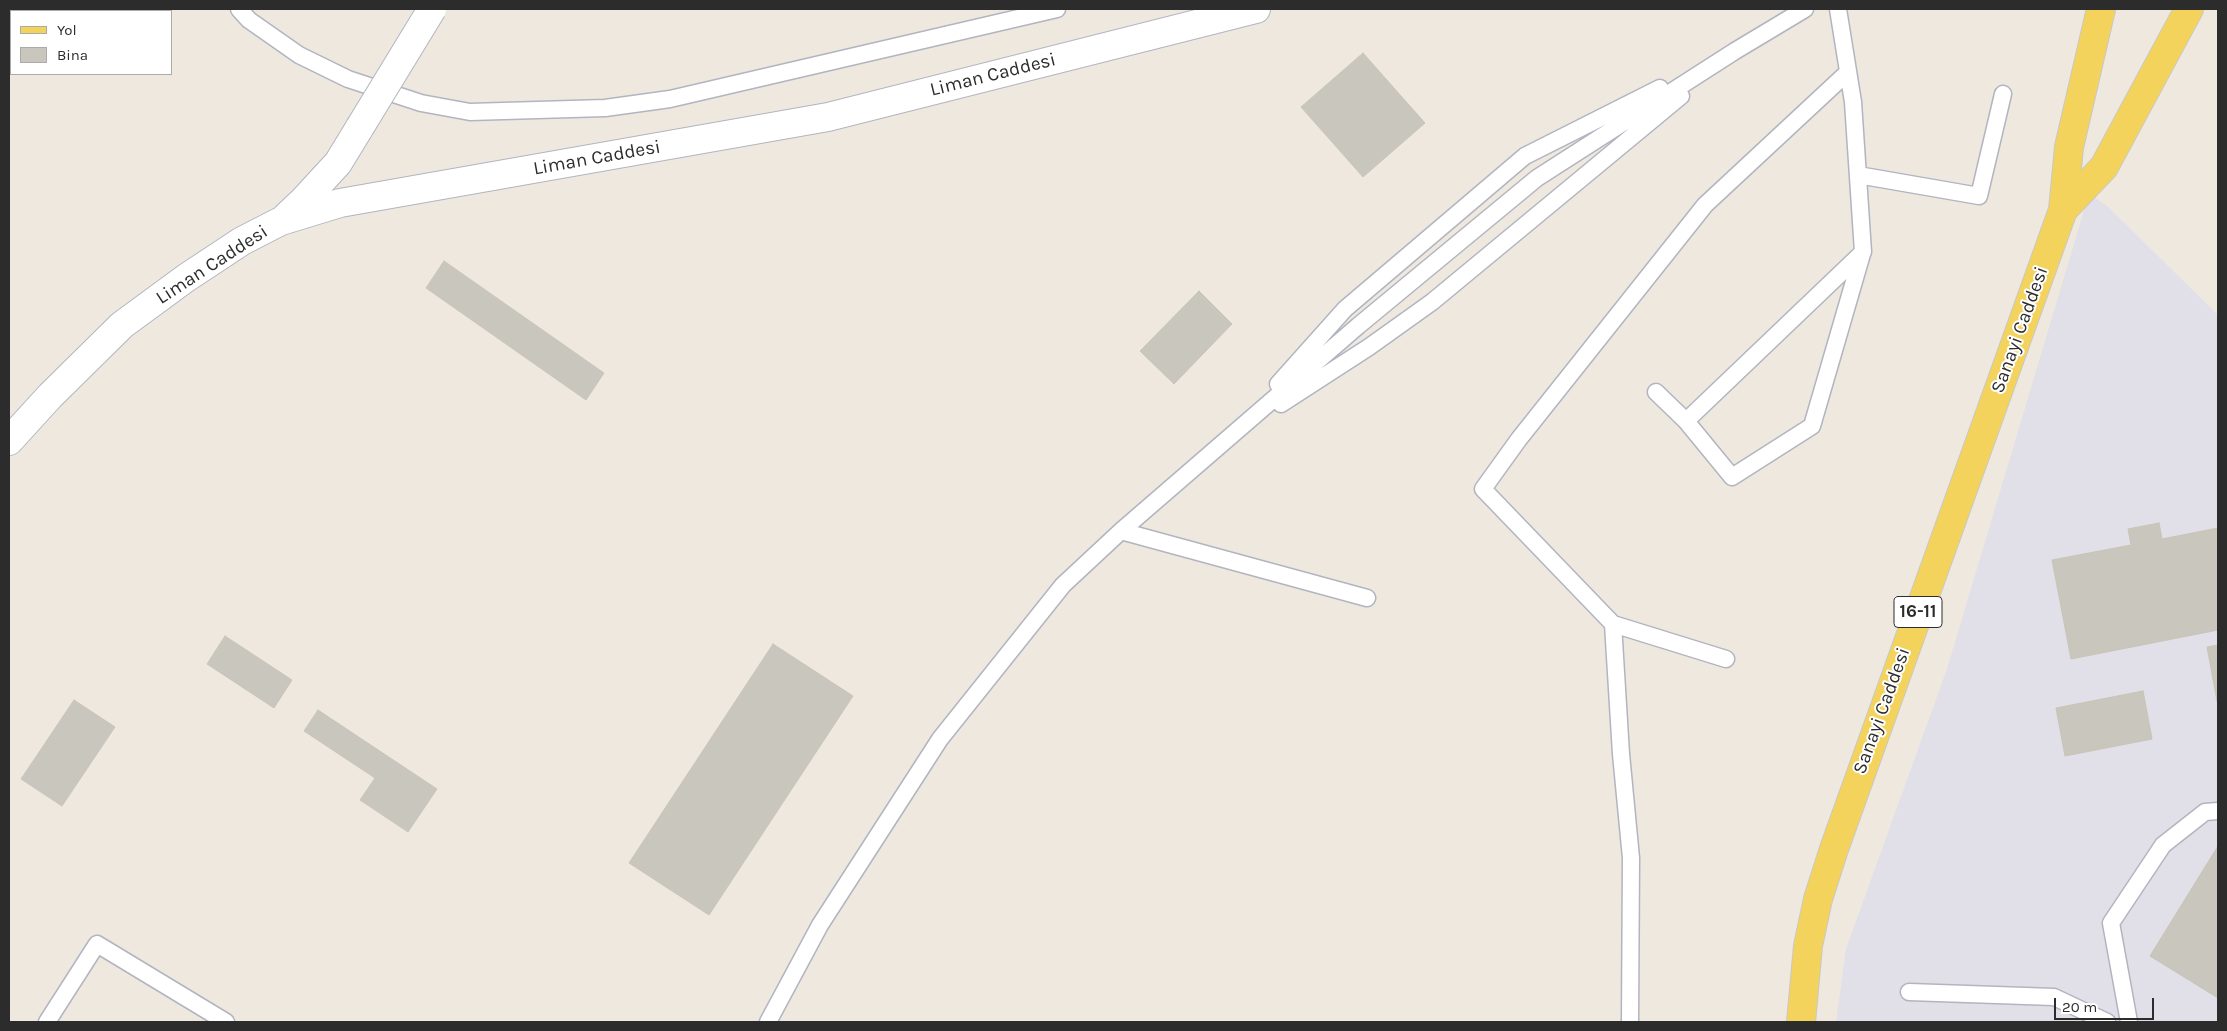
<!DOCTYPE html>
<html>
<head>
<meta charset="utf-8">
<style>
  body { margin:0 }
  #map { position:relative; width:2227px; height:1031px; overflow:hidden; background:#eee8df; font-family:Karla,sans-serif }
  canvas { display:block }
  .frame { position:absolute; inset:0; border:10px solid #2c2c2c; pointer-events:none }
  .legend { position:absolute; left:10px; top:10px; width:162px; height:65px; box-sizing:border-box; background:#fff; border:1px solid #ababab; margin:0; padding:6px 9px; list-style:none; font-size:15px; color:#2c2c2c }
  .legend li { display:flex; align-items:center; gap:10px; height:25px }
  .legend b { width:25px; border:1px solid #ababab }
  .scale { position:absolute; left:2054px; top:998px; width:100px; height:22px; box-sizing:border-box; border:2px solid #2c2c2c; border-top:0; padding-left:6px; font-size:15px; line-height:18px; white-space:nowrap; color:#2c2c2c; -webkit-text-stroke:4px #fff; paint-order:stroke }
</style>
</head>
<body>
<div id="map">
<canvas width="2227" height="1031"></canvas>
<div class="frame"></div>
<ul class="legend">
<li><b style="height:6px;background:#f4d35d"></b>Yol</li>
<li><b style="height:14px;background:#c9c6bd"></b>Bina</li>
</ul>
<div class="scale">20 m</div>
</div>
<script>
const g = document.querySelector('canvas').getContext('2d');
g.lineJoin = 'round';
function fillPath(path, color) { g.fillStyle = color; g.fill(path, 'evenodd'); }
const shape = rows => new Path2D(rows.map(r => 'M' + r).join(''));
function strokePath(path, color, width, dash) { g.strokeStyle = color; g.lineWidth = width; g.lineCap = dash ? 'butt' : 'round'; g.setLineDash(dash || []); g.stroke(path); }
function drawText(font, color, halo, rows, align = 'center') {
  g.font = font + ' Karla,sans-serif'; g.lineWidth = 4; g.setLineDash([]); g.textBaseline = 'middle'; g.strokeStyle = halo; g.fillStyle = color; for (const [text, x, y, turn = 0] of rows) {
    g.save(); g.translate(x, y); g.rotate((+turn || 0) * Math.PI / 180); g.textAlign = isNaN(turn) ? turn : align; if (halo) g.strokeText(text, 0, 0); g.fillText(text, 0, 0); g.restore();
  }
}
fillPath(shape([
  [2089,194,2107,206,2218,315,2218,1022,1836,1022,1846,949,1947,669]
]), '#e1dfe7');
const building = shape([
  [1363,53,1425,123,1363,177,1301,107,1363,53],
  [444,261,604,373,586,400,426,288,444,261],
  [1199,291,1232,324,1174,384,1140,351,1199,291],
  [2159,523,2162,539,2218,528,2218,630,2071,659,2052,560,2131,545,2128,529,2159,523],
  [225,636,292,680,274,708,207,664,225,636],
  [773,644,853,696,709,915,629,863,773,644],
  [2218,645,2218,706,2207,647,2218,645],
  [2143,691,2152,739,2065,756,2056,708,2143,691],
  [74,700,115,727,62,806,21,779,74,700],
  [318,710,437,789,408,832,360,800,375,778,304,731,318,710],
  [2218,846,2218,998,2150,956,2218,846]
]);
fillPath(building, '#c9c6bd');
strokePath(building, '#cac4b8', 1);
const service = shape([
  [239,9,249,20,299,55,348,79,421,103,470,112,605,108,670,99,1057,9],
  [1858,175,1979,196,2003,94],
  [1278,384,1345,309,1525,156,1660,88],
  [1656,392,1686,421,1863,252,1853,102,1838,9],
  [1281,404,1369,347,1432,302,1681,96],
  [1686,421,1732,477,1812,426,1862,254],
  [1121,531,1367,598],
  [1613,624,1621,754,1631,858,1630,1022],
  [1726,659,1613,624,1483,489,1519,439,1705,205,1848,72],
  [1909,992,2054,997,2107,1022],
  [47,1022,97,944,226,1022],
  [768,1022,820,925,940,739,1063,585,1121,531,1358,326,1537,178,1735,51,1805,9],
  [2129,1022,2111,923,2163,845,2205,812,2218,811]
]);
const minor = shape([
  [286,217,303,201,338,163,360,127],
  [9,441,50,396,122,325,186,278,242,241,281,221,340,203,828,117,1256,9]
]);
const primary = shape([
  [2063,210,2104,167,2189,9],
  [1801,1022,1808,946,1818,899,1834,849,2063,210,2069,147,2101,9]
]);
strokePath(service, '#b2b5c0', 19);
strokePath(minor, '#b2b5c0', 30);
strokePath(primary, '#c8c8c8', 30);
strokePath(service, '#fff', 16);
strokePath(minor, '#fff', 28);
strokePath(primary, '#f4d35d', 28);
const minorBridge = shape([
  [360,127,432,9]
]);
strokePath(minorBridge, '#b2b5c0', 30, []);
strokePath(minorBridge, '#fff', 28);
for (const [x, y, w] of [
  [1918,612,48]
]) { const box = new Path2D(); box.roundRect(x - w / 2, y - 15.5, w, 31, 4); g.fillStyle = '#fff'; g.fill(box); strokePath(box, '#2c2c2c', 1); }
drawText('bold 18px', '#2c2c2c', null, [
  ["16-11",1918,612]
]);
drawText('19px', '#2c2c2c', '#fff', [
  ["Liman Caddesi",993,75,-14],
  ["Liman Caddesi",597,158,-10],
  ["Liman Caddesi",212,265,-33],
  ["Sanayi Caddesi",2020,330,-70],
  ["Sanayi Caddesi",1882,711,-70]
]);
</script>
</body>
</html>
